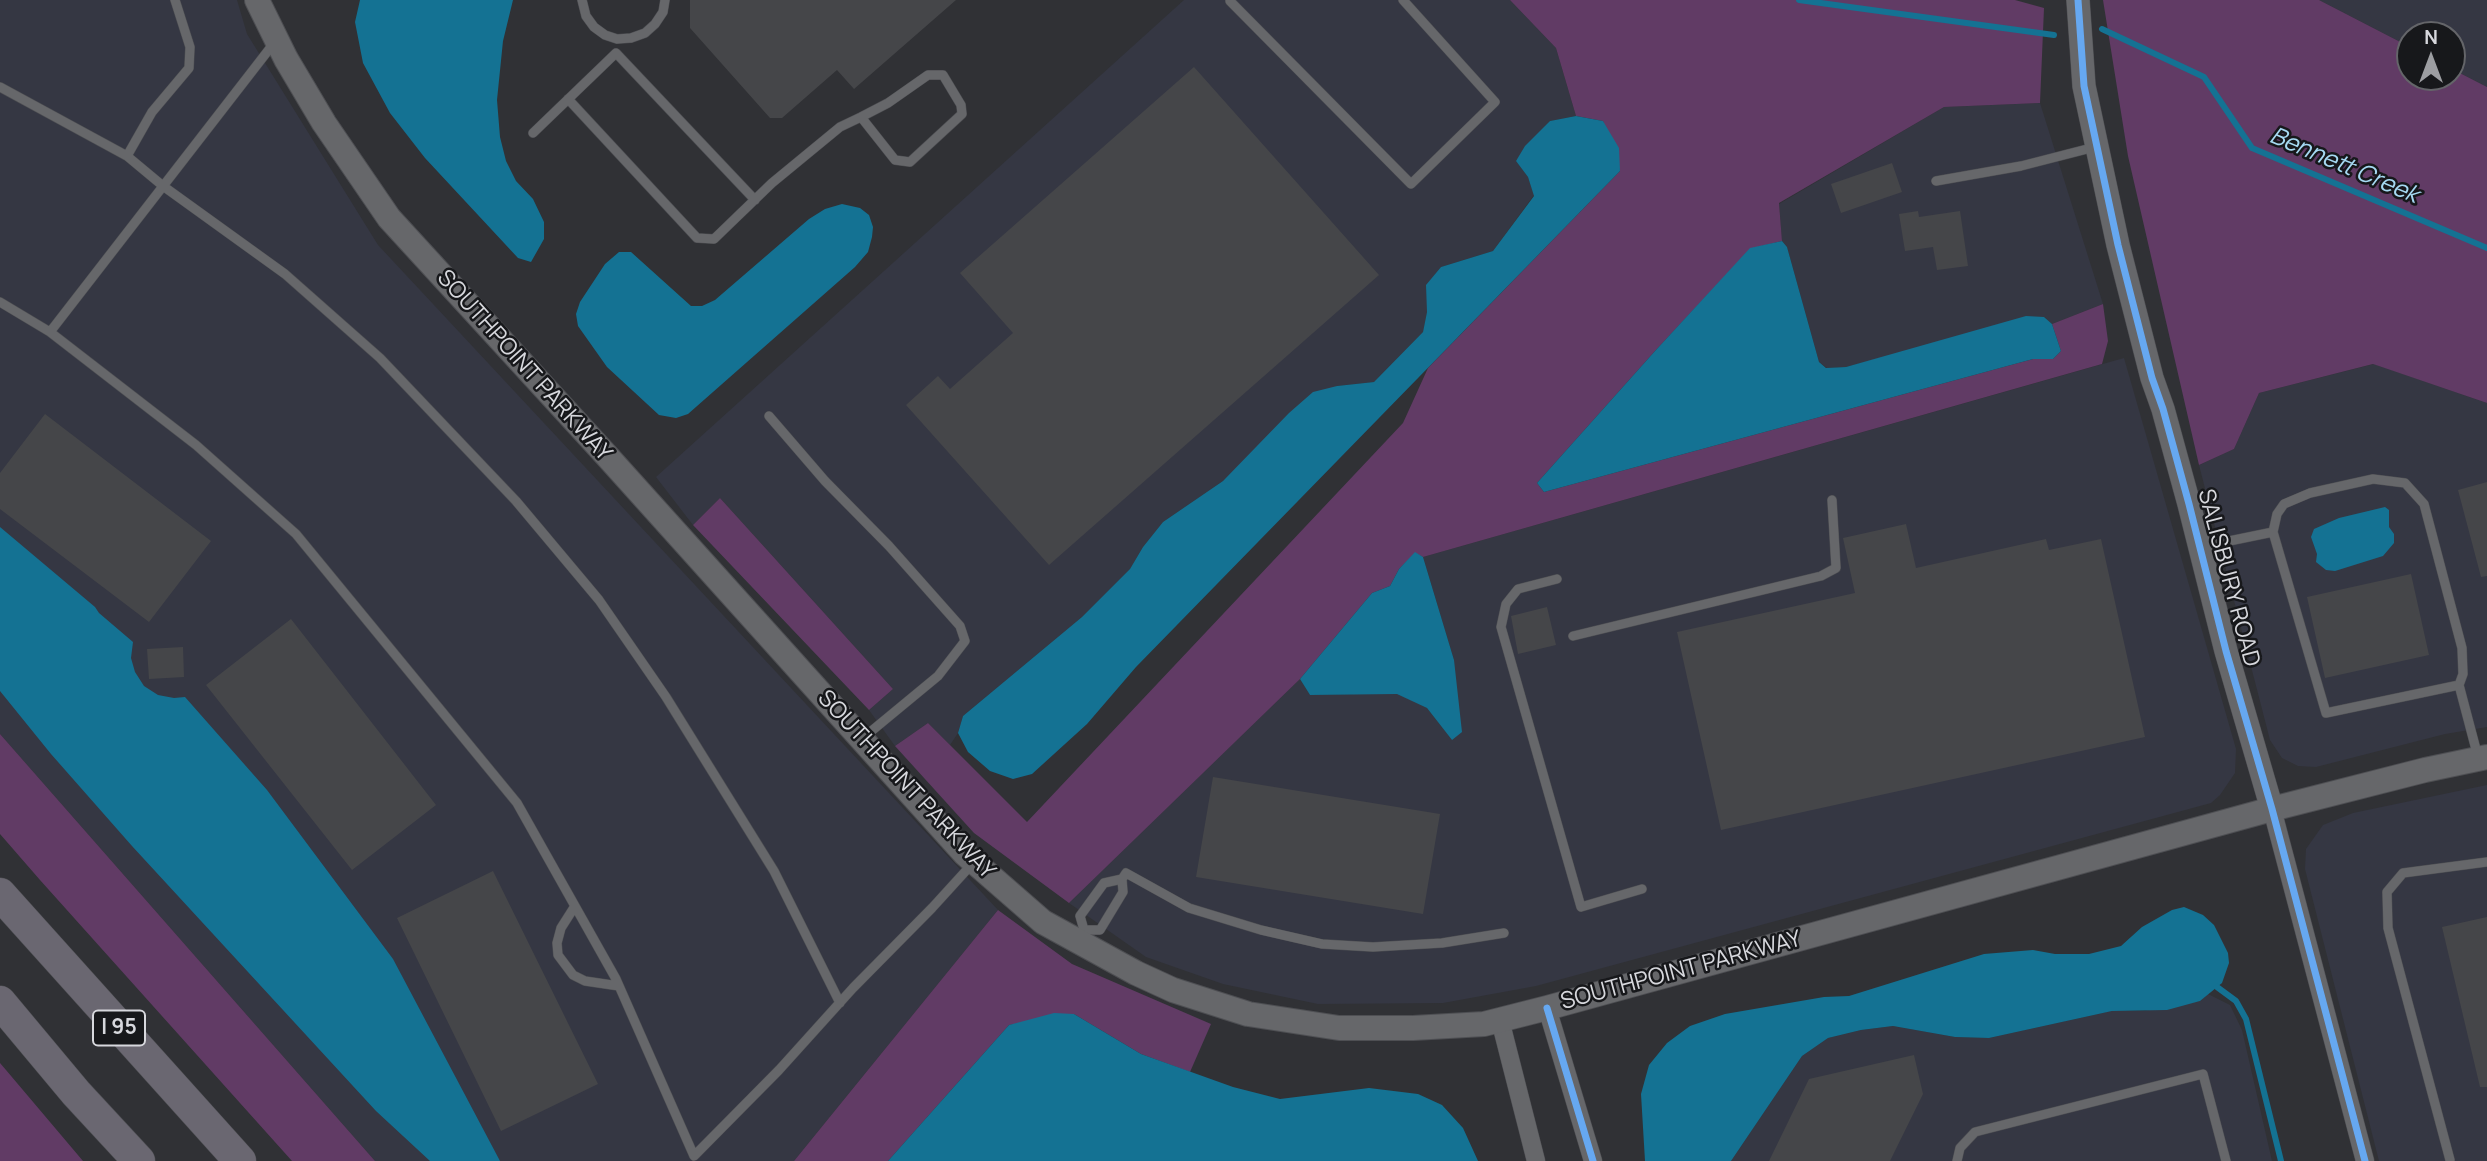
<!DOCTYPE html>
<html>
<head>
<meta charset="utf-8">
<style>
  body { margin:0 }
  #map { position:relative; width:2487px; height:1161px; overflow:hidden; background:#303135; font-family:Manrope,sans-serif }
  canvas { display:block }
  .north { position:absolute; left:2396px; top:21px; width:70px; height:70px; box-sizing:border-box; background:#17181b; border:2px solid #646569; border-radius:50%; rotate:0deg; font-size:19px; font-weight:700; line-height:28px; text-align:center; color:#d7d8dd }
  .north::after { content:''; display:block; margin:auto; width:24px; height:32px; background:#9d9ea2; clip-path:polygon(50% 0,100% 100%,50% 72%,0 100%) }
</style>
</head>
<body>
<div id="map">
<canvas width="2487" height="1161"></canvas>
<div class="north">N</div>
</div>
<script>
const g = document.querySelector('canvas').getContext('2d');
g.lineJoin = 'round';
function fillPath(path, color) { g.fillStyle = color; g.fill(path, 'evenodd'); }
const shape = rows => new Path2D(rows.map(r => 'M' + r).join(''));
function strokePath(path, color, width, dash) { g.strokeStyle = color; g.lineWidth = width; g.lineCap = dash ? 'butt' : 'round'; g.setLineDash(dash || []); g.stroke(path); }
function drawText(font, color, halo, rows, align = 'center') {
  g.font = font + ' Manrope,sans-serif'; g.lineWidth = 5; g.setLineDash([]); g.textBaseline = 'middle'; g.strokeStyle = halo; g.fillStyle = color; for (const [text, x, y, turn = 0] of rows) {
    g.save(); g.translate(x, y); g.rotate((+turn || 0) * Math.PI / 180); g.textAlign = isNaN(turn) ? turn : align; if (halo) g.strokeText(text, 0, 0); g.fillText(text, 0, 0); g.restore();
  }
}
fillPath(shape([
  [0,0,237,0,247,34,378,245,998,910,794,1161,375,1161,0,734],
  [1184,0,1510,0,1556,48,1576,116,1550,121,1516,161,1528,177,1534,195,1493,251,1441,267,1427,285,1427,312,1423,332,1374,382,1337,386,1248,457,1223,481,1163,522,1143,547,1130,569,1082,617,963,716,958,733,950,745,928,723,895,746,869,710,893,689,720,498,693,525,656,477],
  [2319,0,2487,0,2487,87,2452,69,2452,35,2410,35,2410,47],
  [2040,103,2103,304,2052,324,2044,317,1846,367,1827,368,1819,362,1787,247,1782,241,1779,204,1944,107],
  [2124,358,2236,749,2235,773,2220,795,2211,803,1536,986,1443,1003,1318,1004,1223,984,1146,957,1069,903,1300,679,1310,695,1397,693,1427,708,1452,740,1454,660,1423,557],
  [2374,364,2487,403,2487,727,2445,734,2316,767,2298,766,2282,758,2270,740,2199,465,2234,449,2259,393],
  [2487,785,2487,1161,2379,1161,2305,869,2306,849,2323,825,2353,813],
  [2208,994,2230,1005,2242,1030,2272,1161,1731,1161,1802,1056,1828,1038,1861,1030,1893,1026,1955,1037,1989,1038,2112,1011,2144,1011,2200,1001]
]), '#353743');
fillPath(shape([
  [1510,0,2015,0,2044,8,2040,103,1944,107,1779,203,1782,241,1750,249,1655,351,1537,483,1544,492,2033,359,2053,359,2061,351,2052,324,2103,304,2108,341,2102,364,1423,557,1415,553,1399,569,1390,586,1372,593,1300,679,1069,903,974,833,895,746,928,723,1027,822,1403,423,1428,368,1620,171,1603,121,1576,116,1556,48],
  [2103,0,2319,0,2410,47,2410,77,2452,77,2452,69,2487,87,2487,403,2373,364,2259,393,2234,449,2199,465,2128,156],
  [720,498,893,689,869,710,693,525],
  [0,734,375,1161,292,1161,40,880,0,834],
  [998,910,1072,964,1211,1024,1190,1072,1141,1054,1074,1014,1009,1025,888,1161,794,1161],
  [0,1063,6,1070,83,1161,0,1161]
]), '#613b65');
fillPath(shape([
  [360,0,513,0,503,41,497,100,500,137,506,161,516,181,533,199,544,222,544,239,531,262,518,258,425,158,390,113,363,63,355,22],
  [1576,116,1603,121,1619,148,1620,171,1136,667,1087,724,1032,774,1013,779,990,771,968,752,958,733,963,716,1082,617,1130,569,1143,547,1163,522,1223,481,1289,413,1313,392,1337,386,1374,382,1423,332,1427,312,1426,285,1441,267,1493,251,1534,196,1528,177,1516,161,1525,146,1550,121],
  [842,204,860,208,869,215,873,227,872,237,868,252,855,267,688,414,676,418,659,415,607,367,578,326,576,314,580,302,605,264,619,252,631,252,691,306,702,306,715,300,809,219,825,209],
  [1782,241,1787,247,1819,362,1826,368,1846,367,2026,316,2044,317,2052,324,2061,351,2053,359,2033,359,1544,492,1537,483,1655,351,1750,248],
  [2385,507,2389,510,2389,527,2394,534,2394,543,2383,556,2335,571,2326,570,2316,562,2317,554,2311,537,2314,529,2339,518],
  [0,527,95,607,99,613,133,642,131,658,135,672,144,686,158,695,174,698,185,697,267,790,393,959,500,1161,430,1161,376,1111,132,846,51,754,0,691],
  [1415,552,1423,557,1454,660,1462,732,1452,740,1427,708,1397,694,1310,695,1300,679,1372,593,1390,586,1399,569],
  [2184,907,2203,915,2214,925,2228,953,2229,963,2222,983,2200,1001,2167,1010,2112,1011,1989,1038,1955,1037,1893,1026,1861,1030,1828,1038,1802,1056,1731,1161,1645,1161,1641,1094,1649,1065,1667,1043,1690,1026,1725,1014,1824,997,1849,996,1984,954,2033,950,2055,954,2089,954,2121,946,2142,927,2172,910],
  [1054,1013,1074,1014,1141,1054,1233,1087,1280,1099,1369,1088,1418,1094,1442,1105,1463,1128,1478,1161,888,1161,1009,1025]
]), '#147293');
strokePath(shape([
  [1799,0,2054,35],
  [2102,29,2204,77,2252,148,2487,248],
  [2217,987,2236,1001,2246,1019,2281,1161]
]), '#147293', 6);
fillPath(shape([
  [690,0,956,0,854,89,837,70,782,118,770,118,690,28],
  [1194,67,1379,275,1049,565,906,405,938,376,950,389,1013,333,960,273],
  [1892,163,1902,192,1841,213,1831,184],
  [1918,211,1919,217,1960,211,1968,266,1937,270,1933,247,1905,251,1899,214],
  [45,414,211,541,149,622,0,509,0,473],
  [2487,482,2487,576,2481,577,2458,490],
  [1906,524,1916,568,2046,539,2049,550,2101,539,2145,737,1721,830,1677,632,1855,593,1843,538],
  [2411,574,2429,655,2325,678,2307,597],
  [1547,607,1556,645,1518,654,1511,616],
  [291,619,436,805,352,870,206,685],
  [183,647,184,677,149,679,147,649],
  [1213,777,1440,814,1423,914,1196,877],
  [493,871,598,1084,501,1131,397,918],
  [2487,917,2487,1087,2480,1087,2442,927],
  [1914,1055,1923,1094,1890,1161,1769,1161,1809,1079]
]), '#454649');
const service = shape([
  [175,0,190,47,189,68,152,112,127,156,163,186,285,274,380,358,516,501,599,600,666,697,774,871,840,1003],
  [582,0,586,16,594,27,605,35,617,39,631,38,645,33,655,24,663,12,665,0],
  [1230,1,1411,184,1495,102,1403,0],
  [0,87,127,156],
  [568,99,697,238,714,239,772,183,840,127,861,117,888,103,928,75,943,75,961,105,962,114,910,162,895,160,861,117],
  [533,133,616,53,755,200],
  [1936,181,2021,166,2095,147],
  [0,302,50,332,196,445,296,534,517,803,616,979,694,1156,779,1070,853,988,932,908,973,863],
  [50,332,274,43],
  [769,416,825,481,889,546,960,626,965,641,938,676,863,738],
  [2273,532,2277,514,2284,504,2310,493,2373,479,2405,483,2424,504,2462,648,2463,674,2459,685],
  [2200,547,2273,532,2326,713,2459,685,2478,757],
  [1557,579,1518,589,1506,604,1501,627,1581,907,1642,889],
  [1573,636,1821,576,1836,568,1832,500],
  [1122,879,1126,873,1189,908,1261,930,1322,944,1373,947,1442,943,1504,933],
  [1122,879,1123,892,1100,930,1084,930,1080,916,1104,883,1122,879],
  [575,906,561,928,557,943,558,955,573,975,585,981,619,986],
  [2450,1160,2388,928,2387,892,2403,873,2487,862],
  [1957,1161,1960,1148,1975,1132,2203,1074,2226,1161]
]);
const minor = shape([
  [2272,809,2365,1161],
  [1547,1008,1593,1161],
  [1500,1020,1536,1161]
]);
const tertiary = shape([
  [2078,0,2084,86,2118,245,2152,378,2163,409,2189,504,2226,651,2272,809]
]);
const secondary = shape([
  [257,0,286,59,324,123,389,218,607,456,965,854,1043,922,1136,973,1173,990,1248,1014,1339,1028,1413,1028,1484,1024,1547,1008,2272,809,2425,770,2487,757]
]);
const motorway = shape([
  [0,894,240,1161],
  [0,1002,76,1093,139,1161]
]);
strokePath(service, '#4e4f53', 10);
strokePath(minor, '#4e4f53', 19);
strokePath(tertiary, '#4e4f53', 24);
strokePath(secondary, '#4e4f53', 26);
strokePath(motorway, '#4e4f53', 33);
strokePath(service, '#66676a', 9);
strokePath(minor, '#66676a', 18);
strokePath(tertiary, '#66676a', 23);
strokePath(secondary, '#66676a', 24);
strokePath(motorway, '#6a6771', 32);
strokePath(shape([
  [2078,0,2084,86,2118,245,2152,378,2163,409,2189,504,2226,651,2272,809,2365,1161],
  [1547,1008,1593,1161]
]), '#66a8f1', 7);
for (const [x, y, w] of [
  [119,1028,52]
]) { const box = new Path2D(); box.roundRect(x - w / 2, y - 17.5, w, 35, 5); g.fillStyle = '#17181b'; g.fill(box); strokePath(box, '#d7d8dd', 2); }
drawText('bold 21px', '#d7d8dd', null, [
  ["I 95",119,1028]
]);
drawText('23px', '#d7d8dd', '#17181b', [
  ["SOUTHPOINT PARKWAY",524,366,48],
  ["SALISBURY ROAD",2228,578,75],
  ["SOUTHPOINT PARKWAY",906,785,47],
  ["SOUTHPOINT PARKWAY",1681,971,-15]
]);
drawText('italic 24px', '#a6d9f2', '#17181b', [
  ["Bennett Creek",2344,166,23]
]);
</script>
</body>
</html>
